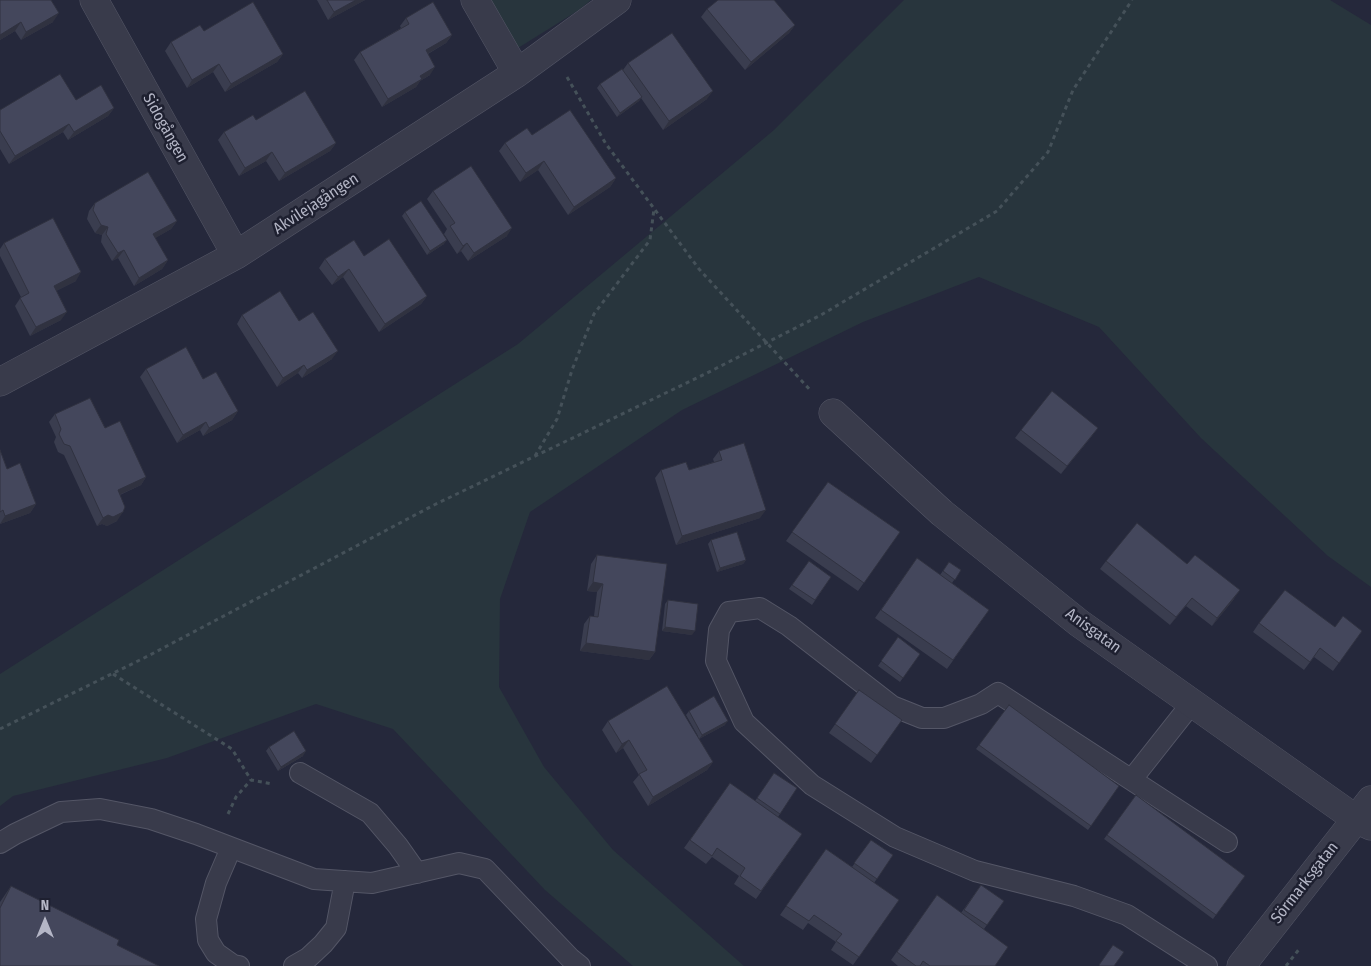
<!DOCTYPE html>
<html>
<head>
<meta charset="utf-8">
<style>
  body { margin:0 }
  #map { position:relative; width:1371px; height:966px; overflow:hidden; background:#25283b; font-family:"Fira Sans Condensed",sans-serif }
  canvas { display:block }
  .north { position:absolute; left:20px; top:896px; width:50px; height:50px; -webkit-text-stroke:4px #1e2030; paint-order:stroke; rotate:0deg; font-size:14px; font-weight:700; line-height:20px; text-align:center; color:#b4b6c6 }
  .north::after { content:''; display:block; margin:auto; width:18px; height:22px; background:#b4b6c6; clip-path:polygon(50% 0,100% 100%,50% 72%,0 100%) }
</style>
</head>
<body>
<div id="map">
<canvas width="1371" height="966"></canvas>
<div class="north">N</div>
</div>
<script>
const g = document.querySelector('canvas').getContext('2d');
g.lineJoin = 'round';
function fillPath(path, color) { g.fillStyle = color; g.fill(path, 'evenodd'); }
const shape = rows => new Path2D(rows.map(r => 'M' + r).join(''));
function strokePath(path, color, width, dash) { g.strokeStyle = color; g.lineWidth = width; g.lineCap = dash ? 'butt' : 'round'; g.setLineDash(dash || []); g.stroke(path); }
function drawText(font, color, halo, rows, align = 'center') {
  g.font = font + ' "Fira Sans Condensed",sans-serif'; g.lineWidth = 5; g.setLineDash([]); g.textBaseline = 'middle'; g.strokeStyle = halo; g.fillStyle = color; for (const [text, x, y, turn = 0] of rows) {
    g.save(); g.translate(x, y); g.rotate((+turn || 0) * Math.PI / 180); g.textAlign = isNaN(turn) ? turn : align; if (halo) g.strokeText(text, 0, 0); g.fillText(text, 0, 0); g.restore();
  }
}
fillPath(shape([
  [491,0,591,0,579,10,518,48],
  [904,0,1330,0,1371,25,1371,587,1328,556,1201,438,1099,327,979,277,863,322,682,410,530,512,500,599,499,687,544,767,613,850,744,966,633,966,545,890,393,729,316,704,167,758,13,796,0,806,0,674,518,344,774,130]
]), '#28353d');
const service = shape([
  [300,773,370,813,398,846,417,873],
  [1132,779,1192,703],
  [0,843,15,834,61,812,100,809,151,819,196,834,314,879,372,883,459,863,485,869,570,958,580,966],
  [231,848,216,883,206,919,208,940,216,953,233,965,239,966],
  [294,966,308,958,323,944,336,928,345,881],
  [1207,966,1127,915,1074,896,975,871,895,837,812,785,744,722,716,661,719,630,729,612,760,608,789,626,892,706,922,718,944,718,981,704,998,693,1227,842]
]);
const minor = shape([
  [94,0,236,255],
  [475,0,517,73],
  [0,382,236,255,517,73,617,0],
  [833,413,942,513,1079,623,1356,819,1371,826],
  [1241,966,1371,800]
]);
strokePath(service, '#545666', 22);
strokePath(minor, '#545666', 29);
strokePath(shape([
  [567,77,606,144,699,269,811,391],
  [535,456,557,419,572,370,594,314,650,240,654,209],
  [113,674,232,749,251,780,272,784],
  [0,729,148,656,434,505,707,373,821,315,997,211,1048,152,1073,90,1132,0],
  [228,814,236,797,251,780],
  [1286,966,1300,948]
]), '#455159', 3, [4, 4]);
strokePath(service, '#393b4b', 20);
strokePath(minor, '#393b4b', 28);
fillPath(shape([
  [0,0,53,22,21,40,15,31,0,40],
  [317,0,365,0,328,20],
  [707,9,795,25,789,33,745,70,701,17],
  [406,18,452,35,446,43,428,54,430,75,420,81,416,87,382,107,354,60,360,52,401,28,400,26],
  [204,31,283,54,277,62,225,92,213,72,187,88,165,51,171,42],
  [628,63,707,99,663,130,641,98,639,101,617,117,597,88,600,84,623,70],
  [76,100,114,108,108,116,68,140,63,132,9,164,0,149,0,110],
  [256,120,336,143,330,151,279,181,266,161,239,176,218,140,224,132],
  [532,135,616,178,610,187,568,215,538,170,520,182,499,151,505,143],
  [433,191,507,236,468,261,461,251,457,254,444,234,447,229,427,199],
  [95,203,177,221,171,229,155,238,168,260,162,269,134,286,118,258,112,261,101,242,102,235,95,233,87,219,89,211],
  [405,212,444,244,427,255,402,216],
  [4,243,76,281,56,291,61,320,30,336,15,306,21,297,0,256,0,249],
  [364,256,427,296,421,304,379,332,343,277,332,285,319,268,325,259],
  [242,315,299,321,332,359,302,378,298,373,277,387,237,324],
  [146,369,203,379,238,411,232,420,203,436,200,430,177,443,140,377],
  [55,414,105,428,146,477,141,485,120,495,117,521,107,526,102,524,97,526,64,455,58,452,54,442,56,437,49,422],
  [1021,430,1092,436,1061,474,1015,438],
  [0,450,7,469,36,504,30,513,0,524],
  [719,451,760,518,676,545,655,478,661,470,689,470,714,462,713,459],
  [828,482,900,532,858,591,786,541],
  [711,540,746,560,743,564,717,572,708,544],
  [597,555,655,652,649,660,580,651,584,624,590,616,594,616,597,592,587,591,591,564],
  [917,558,940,575,949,562,961,570,952,583,989,610,947,669,875,618],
  [809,561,831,577,812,605,789,589],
  [1106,561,1187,564,1234,599,1212,626,1186,606,1170,625,1100,569],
  [668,600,692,635,662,631,665,604],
  [1259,623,1335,627,1362,631,1333,671,1314,657,1304,670,1253,632],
  [898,637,920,654,900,682,878,666],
  [859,690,902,720,871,763,829,733],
  [1009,705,1119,786,1088,830,976,749],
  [689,711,725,725,699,739,713,762,707,770,648,806,633,782,639,775,623,748,616,753,602,730,608,721,698,736,686,715],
  [269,747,303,756,278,771,266,751],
  [774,773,797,788,778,817,802,834,756,899,734,884,739,876,712,857,706,864,684,848,730,783,755,801],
  [1136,795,1245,876,1213,919,1104,839],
  [871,840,893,855,874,883,899,900,853,965,831,950,836,942,808,923,803,930,780,915,826,849,852,867],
  [981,885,1004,901,984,929,995,966,898,966,891,960,937,895,961,913],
  [11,886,117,945,0,966,0,902]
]), '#3a3d4f');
fillPath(shape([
  [356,0,365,0,328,20,334,12],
  [59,13,53,22,21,40,26,32],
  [21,22,15,31,0,40,0,35],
  [795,25,789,33,745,70,751,62],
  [452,35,446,43,420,58,426,50],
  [283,54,277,62,225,92,231,84],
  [219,64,213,72,187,88,192,80],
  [435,67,430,75,420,81,416,87,382,107,388,99,420,76],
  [713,91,707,99,663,130,669,121],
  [642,97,639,101,617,117,620,113],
  [114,108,108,116,68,140,74,132],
  [69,124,63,132,9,164,15,156],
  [336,143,330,151,279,181,285,173],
  [272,152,266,161,239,176,245,168],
  [544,161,538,170,520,182,526,173],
  [616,178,610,187,568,215,574,207],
  [177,221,171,229,147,243,153,234],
  [101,225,108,227,102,235,95,233],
  [512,228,507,236,468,261,474,253],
  [447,240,444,244,427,255,430,251],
  [467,243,461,251,457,254,463,246],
  [124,250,118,258,112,261,118,253],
  [168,260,162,269,134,286,139,278],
  [349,269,343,277,332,285,338,277],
  [81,272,76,281,48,295,54,286],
  [427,296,421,304,379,332,385,324],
  [67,312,61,320,30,336,36,327],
  [338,351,332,359,302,378,307,370],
  [304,365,298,373,277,387,283,378],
  [238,411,232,420,203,436,209,428],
  [206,422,200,430,177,443,183,435],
  [1098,428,1092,436,1061,474,1067,466],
  [146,477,141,485,112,498,118,490],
  [36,504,30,513,0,524,5,516],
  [766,510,760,518,676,545,682,536],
  [123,512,117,521,107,526,102,524,97,526,103,518,108,515],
  [746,560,743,564,717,572,720,568],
  [593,582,603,584,597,592,587,591],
  [1240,590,1234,599,1212,626,1217,618],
  [1192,598,1186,606,1170,625,1176,617],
  [665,627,695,631,692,635,662,631],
  [586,643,655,652,649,660,580,651],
  [728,721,725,725,699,739,702,735],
  [629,740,623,748,616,753,622,744],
  [306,751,303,756,278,771,281,767],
  [713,762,707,770,648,806,653,797]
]), '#303240');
const building = shape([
  [0,0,51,0,59,13,26,32,21,22,0,35,0,0],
  [327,0,356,0,334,12,327,0],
  [718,0,774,0,795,25,751,62,707,9,718,0],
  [253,2,283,54,231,84,219,64,192,80,171,42,200,25,204,31,253,2],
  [433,2,452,35,426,50,435,67,420,76,422,79,388,99,360,52,409,24,406,18,433,2],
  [672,33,713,91,669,121,628,63,672,33],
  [622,69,642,97,620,113,600,84,622,69],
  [60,74,76,100,101,85,114,108,74,132,69,124,15,156,0,131,0,110,60,74],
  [305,91,336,143,285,173,272,152,245,168,224,132,253,115,256,120,305,91],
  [570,110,616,178,574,207,544,161,526,173,505,143,527,128,532,135,570,110],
  [471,166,512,228,474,253,467,243,463,246,450,226,455,223,433,191,471,166],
  [148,172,177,221,153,234,168,260,139,278,124,250,118,253,106,234,108,227,101,225,93,210,95,203,148,172],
  [421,201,447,240,430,251,405,212,421,201],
  [53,218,81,272,54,286,67,312,36,327,20,298,29,293,4,243,53,218],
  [389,239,427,296,385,324,349,269,338,277,325,259,354,240,364,256,389,239],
  [280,291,299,321,313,312,338,351,307,370,304,365,283,378,242,315,280,291],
  [186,347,203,379,216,372,238,411,209,428,206,422,183,435,146,369,186,347],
  [1052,391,1098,428,1067,466,1021,430,1052,391],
  [90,398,105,428,120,421,146,477,118,490,125,507,123,512,113,517,108,515,103,518,70,446,64,444,59,434,61,429,55,414,90,398],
  [744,443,766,510,682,536,661,470,686,462,689,470,722,460,719,451,744,443],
  [0,450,7,469,20,463,36,504,5,516,3,510,0,512,0,450],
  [828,482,900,532,864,583,792,532,828,482],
  [1137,523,1187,564,1195,555,1240,590,1217,618,1192,598,1176,617,1106,561,1137,523],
  [737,532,746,560,720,568,711,540,737,532],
  [597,555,667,564,655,652,586,643,590,616,598,617,603,584,593,582,597,555],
  [917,558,989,610,953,660,881,610,917,558],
  [809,561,831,577,815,600,792,585,809,561],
  [949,562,961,570,955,580,943,571,949,562],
  [1285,590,1335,627,1343,616,1362,631,1339,663,1320,648,1310,662,1259,623,1285,590],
  [668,600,698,604,695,631,665,627,668,600],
  [898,637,920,654,903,678,881,661,898,637],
  [667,686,713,762,653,797,639,774,647,770,629,740,622,744,608,721,667,686],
  [859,690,902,720,877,755,835,724,859,690],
  [714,696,728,721,702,735,689,711,714,696],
  [1009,705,1119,786,1091,826,979,745,1009,705],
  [294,731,306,751,281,767,269,747,294,731],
  [774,773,797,788,780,814,757,798,774,773],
  [730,783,802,834,761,891,740,876,745,868,717,848,712,856,690,840,730,783],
  [1136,795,1245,876,1216,915,1107,835,1136,795],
  [871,840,893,855,877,879,854,863,871,840],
  [826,849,899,900,859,957,836,941,842,934,814,915,809,921,786,906,826,849],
  [981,885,1004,901,987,925,964,910,981,885],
  [11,886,119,940,117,945,159,966,0,966,0,908,11,886],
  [937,895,1008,947,995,966,930,966,923,961,920,966,916,966,897,952,937,895],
  [1113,945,1124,952,1114,966,1100,966,1099,965,1113,945]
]);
fillPath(building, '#44475c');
strokePath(building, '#303240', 1);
drawText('16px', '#b4b6c6', '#1e2030', [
  ["Sidogången",165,128,61],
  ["Akvilejagången",316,204,-33],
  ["Anisgatan",1093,631,36],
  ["Sörmarksgatan",1305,883,-52]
]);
</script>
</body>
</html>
